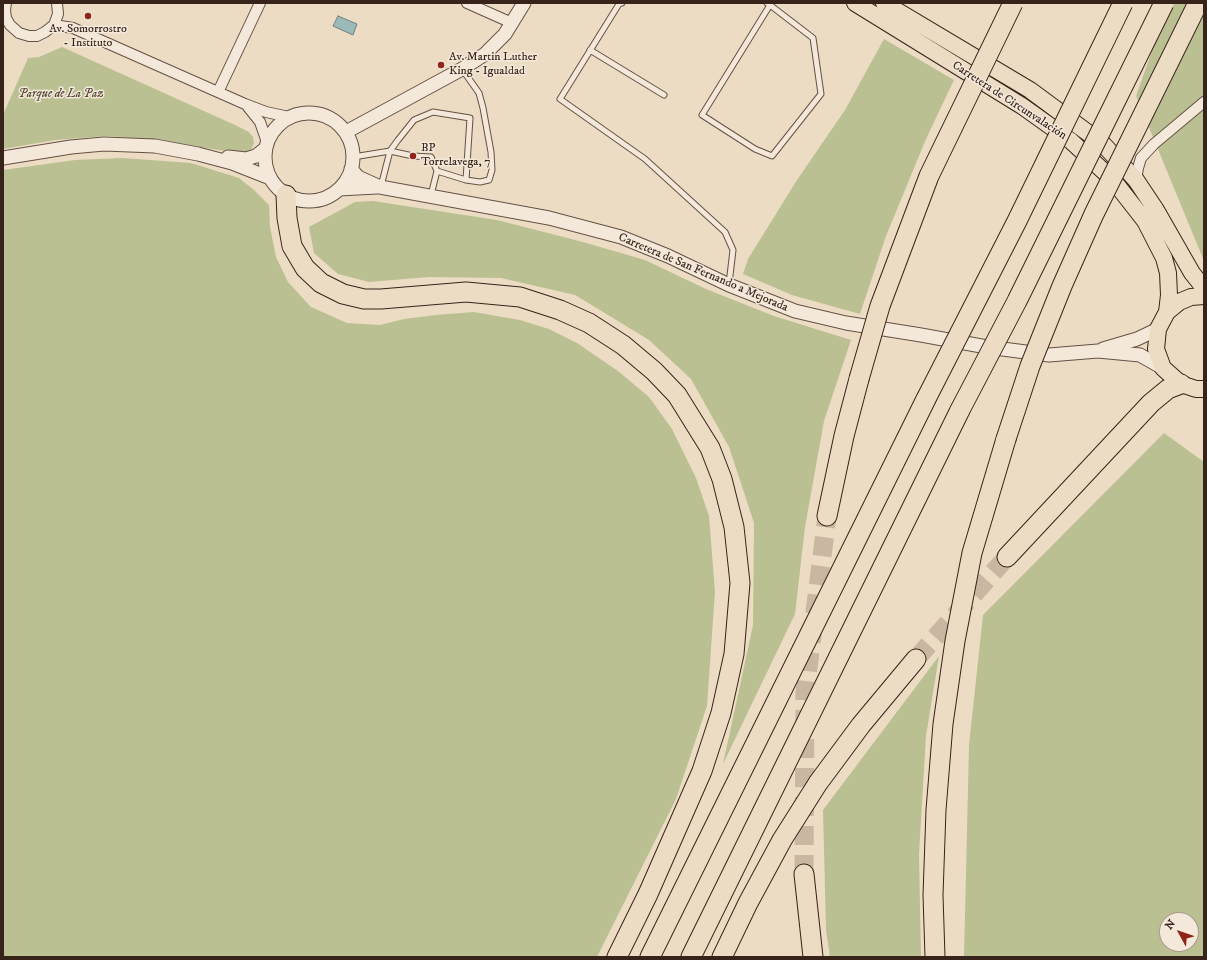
<!DOCTYPE html>
<html>
<head>
<meta charset="utf-8">
<style>
  body { margin:0 }
  #map { position:relative; width:1207px; height:960px; overflow:hidden; background:#eddcc4; font-family:"IM FELL DW Pica",serif }
  canvas { display:block }
  .frame { position:absolute; inset:0; border:4px solid #38231b; pointer-events:none }
  .north { position:absolute; left:1159px; top:912px; width:40px; height:40px; box-sizing:border-box; background:#f3e8d9; border:1px solid #a8998d; border-radius:50%; rotate:310deg; font-size:11px; font-weight:700; line-height:16px; text-align:center; color:#38231b }
  .north::after { content:''; display:block; margin:auto; width:14px; height:18px; background:#8f2418; clip-path:polygon(50% 0,100% 100%,50% 72%,0 100%) }
</style>
</head>
<body>
<div id="map">
<canvas width="1207" height="960"></canvas>
<div class="frame"></div>
<div class="north">N</div>
</div>
<script>
const g = document.querySelector('canvas').getContext('2d');
g.lineJoin = 'round';
function fillPath(path, color) { g.fillStyle = color; g.fill(path, 'evenodd'); }
const shape = rows => new Path2D(rows.map(r => 'M' + r).join(''));
function strokePath(path, color, width, dash) { g.strokeStyle = color; g.lineWidth = width; g.lineCap = dash ? 'butt' : 'round'; g.setLineDash(dash || []); g.stroke(path); }
function drawText(font, color, halo, rows, align = 'center') {
  g.font = font + ' "IM FELL DW Pica",serif'; g.lineWidth = 3; g.setLineDash([]); g.textBaseline = 'middle'; g.strokeStyle = halo; g.fillStyle = color; for (const [text, x, y, turn = 0] of rows) {
    g.save(); g.translate(x, y); g.rotate((+turn || 0) * Math.PI / 180); g.textAlign = isNaN(turn) ? turn : align; if (halo) g.strokeText(text, 0, 0); g.fillText(text, 0, 0); g.restore();
  }
}
fillPath(shape([
  [1169,3,1204,3,1204,261,1136,96],
  [884,39,954,80,926,139,886,236,860,314,792,295,743,274,748,259,797,180,845,110],
  [62,47,235,125,249,132,253,137,254,143,251,150,242,152,231,152,150,139,107,136,55,140,3,149,3,115,28,58,39,57],
  [123,158,191,163,239,178,254,190,269,205,270,227,276,257,288,282,311,307,347,323,380,325,404,319,436,315,474,312,520,320,549,329,577,343,618,371,649,397,672,429,696,478,709,516,715,592,707,706,676,799,597,957,3,957,3,170,75,160],
  [373,201,497,220,583,242,645,260,706,289,774,316,851,340,824,421,805,527,795,614,723,764,753,625,754,523,729,447,691,379,649,340,575,295,501,278,429,277,369,282,338,274,314,253,309,227,355,202],
  [1164,433,1204,462,1204,957,964,957,969,745,983,615],
  [1167,920,1191,920,1191,944,1167,944],
  [939,656,926,736,919,854,921,957,830,957,826,930,823,810]
]), '#bac092');
const water = shape([
  [338,16,357,24,353,35,333,26,338,16]
]);
fillPath(water, '#9abab9');
strokePath(water, '#737e7a', 1);
strokePath(shape([
  [916,659,1007,557],
  [804,874,805,692,827,516]
]), '#c9b7a2', 19, [19, 10]);
const service = shape([
  [622,3,619,4,560,99,645,159,725,232,733,250,729,284],
  [767,3,770,5,813,38,821,94,772,156,755,149,702,115,770,5],
  [590,50,664,95],
  [353,157,390,151,413,156,431,157,437,171,466,180,480,182,489,180,492,170,491,152,483,108,479,93,462,69],
  [381,186,390,151,398,140,414,120,433,112,470,118,466,180],
  [431,195,437,171]
]);
const minor = shape([
  [6,3,5,10,6,18,10,25,19,33,29,36,37,36,45,32,54,25,58,14,57,3],
  [467,3,512,23],
  [54,25,73,28,245,104,266,112,289,117],
  [218,92,260,3],
  [248,107,260,122,267,142],
  [1136,180,1138,168,1141,158,1154,144,1204,102]
]);
const tertiary = shape([
  '265 157a44 44 0 1 1 88 0a44 44 0 1 1-88 0Z',
  [346,132,462,69,485,54,505,34,524,3],
  [228,157,246,159,256,156,265,149],
  [3,158,71,147,104,144,155,146,198,154,232,163,270,178],
  [351,169,358,177,380,187,549,218,621,237,668,256,729,285,795,311,846,323,921,335,987,347,1049,355,1098,351,1140,355,1163,368],
  [339,189,377,187],
  [1103,349,1137,339,1158,329]
]);
const primary = shape([
  [855,3,1022,106,1071,141,1113,180,1145,221,1164,258,1168,273,1169,295,1167,312],
  [884,3,1030,90,1103,144,1136,180,1156,210,1192,273,1204,288],
  [1204,296,1191,297,1179,302,1167,312,1158,329,1156,349,1163,368,1181,384,1196,389,1204,389]
]);
const motorway = shape([
  [286,195,287,218,292,246,305,268,321,283,343,294,364,299,381,299,466,292,520,297,560,310,589,323,623,345,654,371,677,395,710,448,722,479,734,527,740,583,734,654,721,713,702,771,648,894,617,957],
  [827,516,844,436,859,379],
  [1007,557,1151,403,1168,389,1181,384],
  [804,874,813,957],
  [650,957,926,399],
  [691,957,960,410],
  [722,957,748,903,782,840,818,783,861,725,916,659],
  [935,957,933,895,936,810,943,724,955,641,972,553,1006,439]
]);
strokePath(service, '#655145', 7);
strokePath(minor, '#655145', 12);
strokePath(tertiary, '#655145', 15);
strokePath(primary, '#38231b', 18);
strokePath(motorway, '#38231b', 21);
strokePath(service, '#f3e8d9', 5);
strokePath(minor, '#f3e8d9', 10);
strokePath(tertiary, '#f3e8d9', 13);
strokePath(primary, '#eddcc4', 16);
strokePath(motorway, '#eddcc4', 19);
const motorwayBridge = shape([
  [859,379,880,306,929,176,1013,3],
  [926,399,1017,221,1123,3],
  [960,410,1017,301,1164,3],
  [1006,439,1030,366,1062,286,1094,214,1198,3]
]);
strokePath(motorwayBridge, '#38231b', 21, []);
strokePath(motorwayBridge, '#eddcc4', 19);
for (const [x, y, r, color] of [
  [88,16,4,"#8f2418"],
  [441,65,4,"#8f2418"],
  [413,156,4,"#8f2418"]
]) { const dot = new Path2D(); dot.arc(x, y, r, 0, 2 * Math.PI); g.fillStyle = color; g.fill(dot); strokePath(dot, '#f3e8d9', 1.5); }
drawText('12px', '#38231b', '#f3e8d9', [
  ["Av. Somorrostro",88,30,"center"],
  ["- Instituto",88,44,"center"],
  ["Av. Martin Luther",449,58],
  ["King - Igualdad",449,72],
  ["BP",421,149],
  ["Torrelavega, 7",421,163]
], 'left');
drawText('italic 12px', '#584a39', '#f3e8d9', [
  ["Parque de La Paz",61,95]
]);
drawText('12px', '#38231b', '#f3e8d9', [
  ["Carretera de Circunvalación",1009,101,33],
  ["Carretera de San Fernando a Mejorada",703,273,23]
]);
</script>
</body>
</html>
